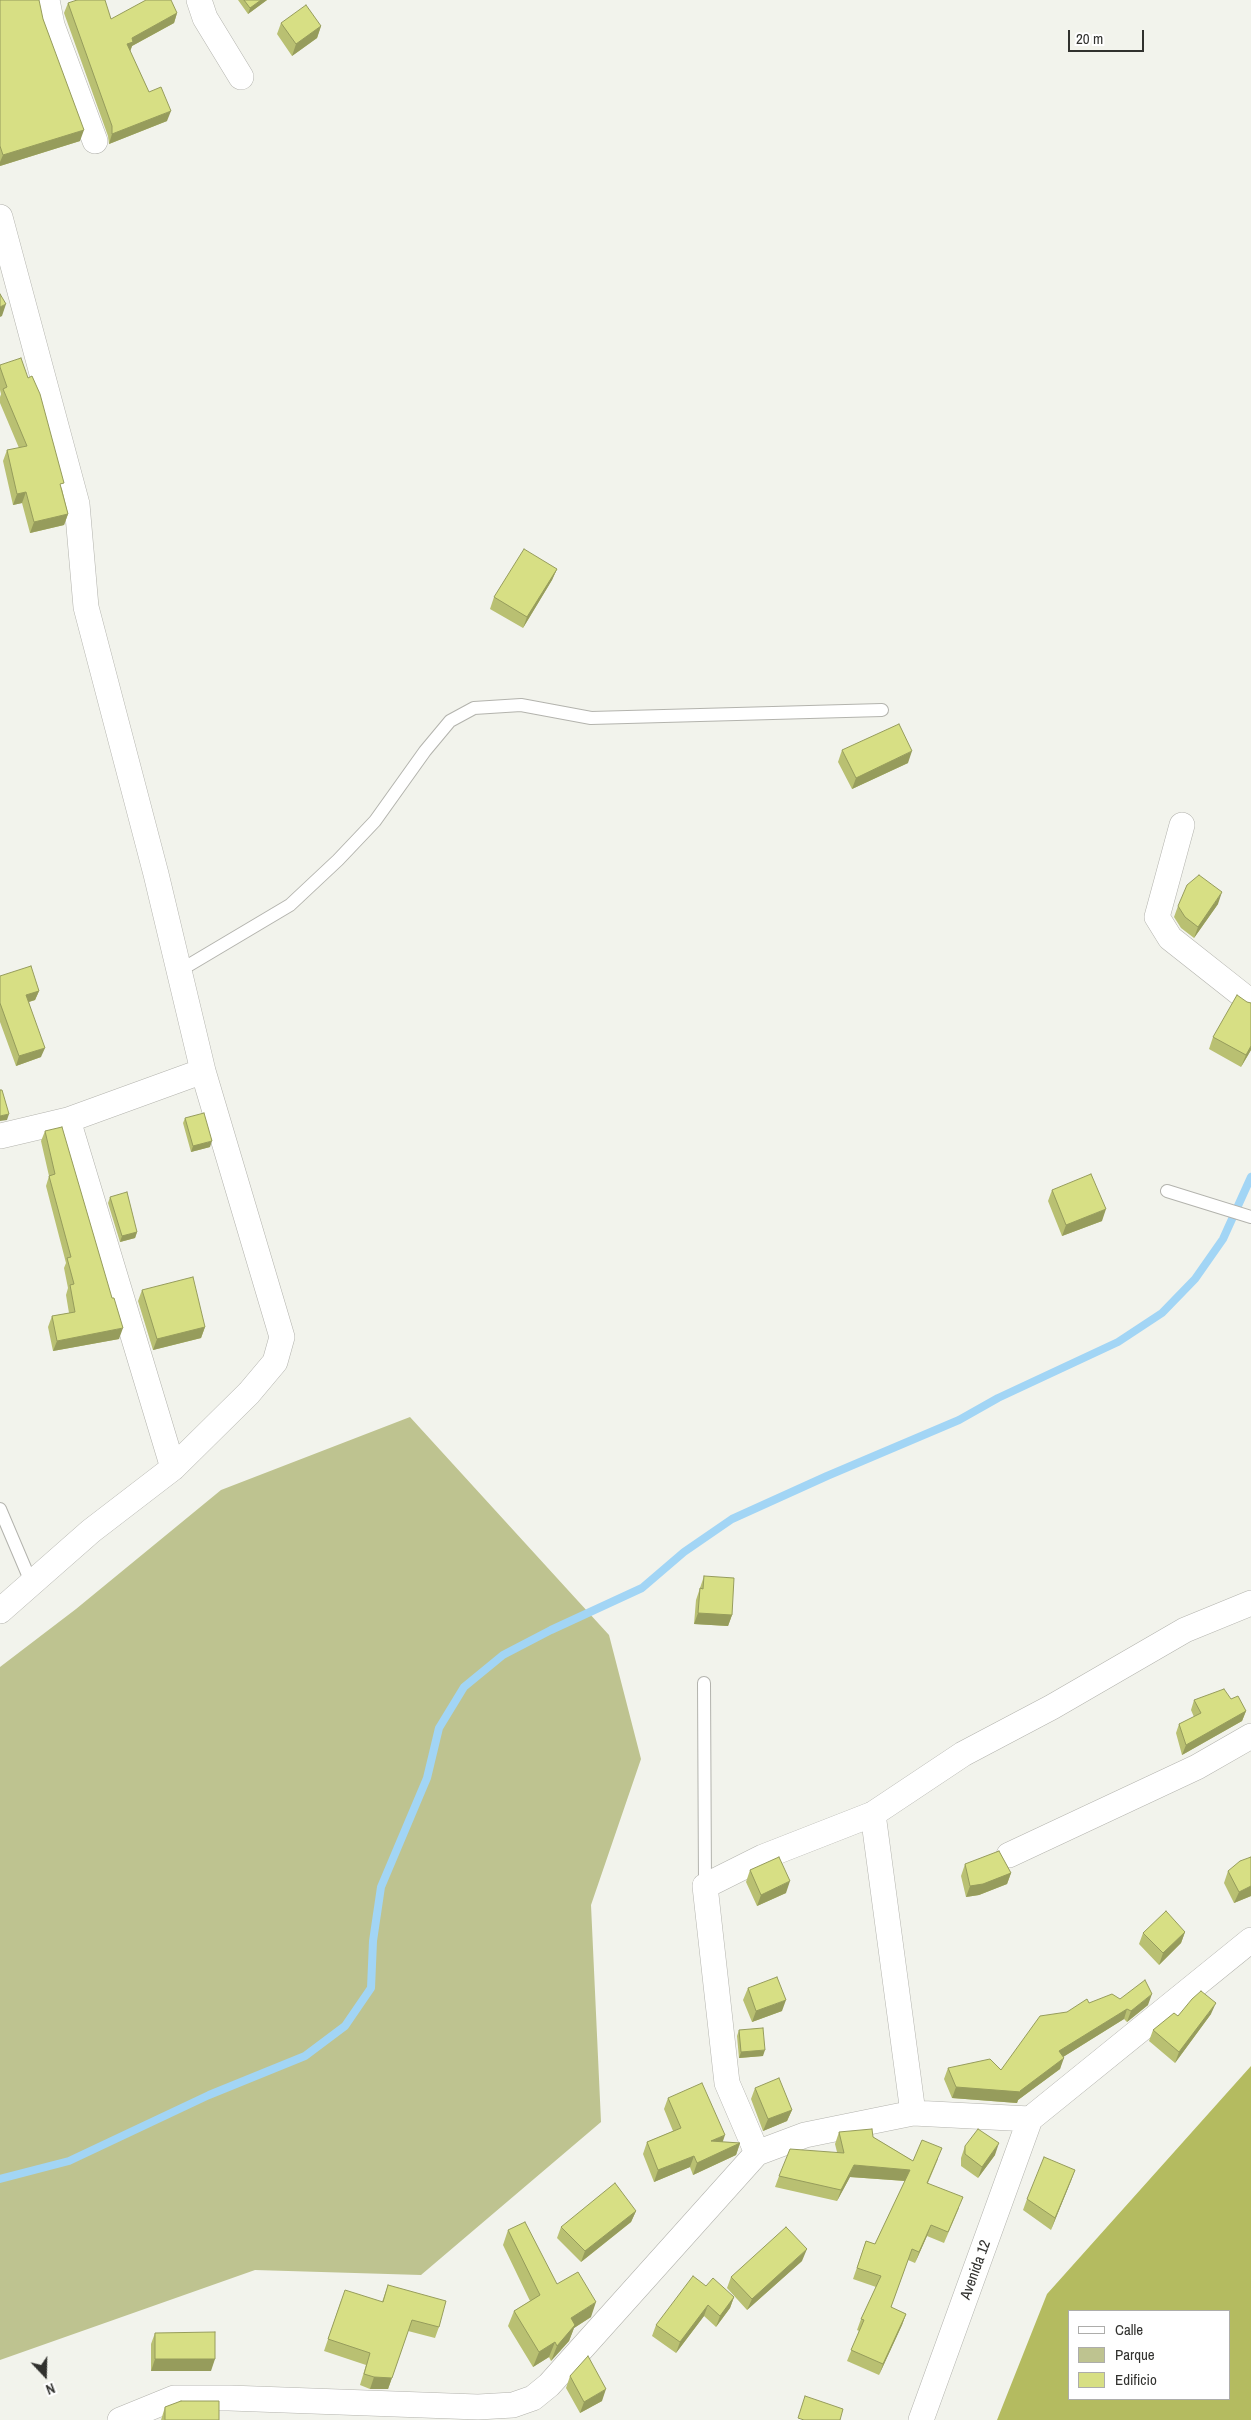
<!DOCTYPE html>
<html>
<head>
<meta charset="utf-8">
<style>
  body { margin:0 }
  #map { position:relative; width:1251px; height:2420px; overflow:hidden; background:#f2f3ec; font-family:"Archivo Narrow",sans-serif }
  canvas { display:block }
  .legend { position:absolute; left:1068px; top:2310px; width:162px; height:90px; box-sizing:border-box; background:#fff; border:1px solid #adadab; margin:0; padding:6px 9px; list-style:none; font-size:15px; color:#31312e }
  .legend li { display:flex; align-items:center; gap:10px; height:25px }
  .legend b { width:25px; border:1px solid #adadab }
  .north { position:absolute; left:20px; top:2350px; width:50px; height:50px; -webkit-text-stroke:4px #fff; paint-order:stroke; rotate:159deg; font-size:14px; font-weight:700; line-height:20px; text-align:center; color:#31312e }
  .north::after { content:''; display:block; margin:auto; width:18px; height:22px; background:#31312e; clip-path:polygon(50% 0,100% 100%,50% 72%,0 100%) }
  .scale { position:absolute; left:1068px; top:30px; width:76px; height:22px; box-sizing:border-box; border:2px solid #31312e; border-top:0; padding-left:6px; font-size:15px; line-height:18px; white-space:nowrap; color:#31312e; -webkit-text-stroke:4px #fff; paint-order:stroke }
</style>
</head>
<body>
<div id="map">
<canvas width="1251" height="2420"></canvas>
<ul class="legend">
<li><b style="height:6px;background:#fff"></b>Calle</li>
<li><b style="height:14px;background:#bec390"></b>Parque</li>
<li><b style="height:14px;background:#d7df84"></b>Edificio</li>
</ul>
<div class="north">N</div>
<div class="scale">20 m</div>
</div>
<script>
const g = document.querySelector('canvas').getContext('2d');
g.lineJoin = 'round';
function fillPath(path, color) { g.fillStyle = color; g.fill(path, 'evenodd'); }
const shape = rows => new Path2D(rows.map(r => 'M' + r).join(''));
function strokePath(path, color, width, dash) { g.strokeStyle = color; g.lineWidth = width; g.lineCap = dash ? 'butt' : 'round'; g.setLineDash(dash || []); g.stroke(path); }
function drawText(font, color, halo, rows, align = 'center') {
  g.font = font + ' "Archivo Narrow",sans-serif'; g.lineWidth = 5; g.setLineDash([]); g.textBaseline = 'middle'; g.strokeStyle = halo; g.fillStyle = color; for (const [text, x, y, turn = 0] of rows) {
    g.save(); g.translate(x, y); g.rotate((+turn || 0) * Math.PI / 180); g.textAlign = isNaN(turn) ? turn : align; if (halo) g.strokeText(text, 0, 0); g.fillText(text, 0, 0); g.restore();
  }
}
fillPath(shape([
  [410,1417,609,1635,641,1759,591,1905,601,2122,421,2275,255,2270,0,2360,0,1667,76,1609,221,1490]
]), '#bec390');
fillPath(shape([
  [1251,2066,1251,2420,997,2420,1047,2294],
  [1070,2311,1230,2311,1230,2399,1070,2399]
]), '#b4bb60');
strokePath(shape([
  [0,2179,69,2161,209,2095,305,2056,345,2026,371,1988,373,1941,381,1887,427,1778,439,1728,464,1687,503,1655,551,1630,642,1588,684,1552,732,1519,827,1476,959,1420,998,1398,1118,1342,1162,1313,1195,1279,1223,1239,1251,1177]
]), '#a2d5f5', 8);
const lane = shape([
  [179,971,290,905,338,860,375,821,425,751,450,721,474,708,521,705,591,718,882,710],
  [1167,1191,1251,1217],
  [0,1509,31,1582],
  [704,1683,705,1886]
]);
const street = shape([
  [47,0,52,25,95,141],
  [199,0,205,18,241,77],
  [0,217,77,504,86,607,156,874,203,1071,68,1120,173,1468],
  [1182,825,1157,917,1170,938,1251,1002],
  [0,1136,68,1120],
  [0,1611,91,1531,173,1468,249,1393,275,1362,282,1337,203,1071],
  [873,1814,913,2113],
  [1009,1855,1197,1767,1251,1736],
  [757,2153,727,2083,705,1886,763,1857,873,1814,963,1754,1052,1707,1185,1630,1251,1603],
  [120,2420,174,2398,229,2398,478,2407,513,2405,533,2398,549,2385,757,2153,805,2135,913,2113,1030,2119,1251,1940],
  [921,2420,1030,2119]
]);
strokePath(lane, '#b3b3ad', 14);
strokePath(street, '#b3b3ad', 26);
strokePath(lane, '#fff', 12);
strokePath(street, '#fff', 25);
fillPath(shape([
  [0,0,43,19,80,141,0,166],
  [238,0,267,0,248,14],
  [68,3,111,19,177,13,174,23,132,46,130,51,149,92,167,121,109,144,108,136,64,13],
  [281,23,321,26,317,38,292,56,277,34],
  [0,365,62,489,68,514,64,525,30,533,22,503,13,505,3,461,7,450,19,448,0,403,0,397,1,394,0,390],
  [557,569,552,580,523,628,490,609,494,597],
  [842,750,908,763,852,789,838,762],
  [1218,904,1194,938,1181,928,1174,917,1178,906],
  [0,976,39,991,35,1000,29,1002,41,1057,16,1066,0,1022],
  [1247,1002,1251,1003,1251,1050,1241,1067,1209,1049,1213,1037],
  [185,1118,210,1147,191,1152,183,1123],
  [45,1131,119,1339,53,1351,48,1327,52,1316,69,1313,66,1295,68,1288,64,1268,66,1263,46,1186,49,1176,41,1141],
  [1052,1190,1102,1221,1062,1236,1048,1201],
  [110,1197,137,1232,135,1238,120,1242,108,1203],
  [142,1290,205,1327,201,1338,153,1350,138,1301],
  [704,1576,732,1615,728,1626,694,1624,696,1600],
  [1231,1699,1246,1711,1242,1721,1182,1755,1176,1733,1179,1724,1194,1717,1191,1710,1194,1700],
  [1251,1857,1251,1896,1234,1903,1224,1883,1228,1871],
  [965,1864,1011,1873,1007,1884,979,1895,966,1897,961,1876],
  [750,1870,786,1893,757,1906,746,1882],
  [1185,1932,1181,1943,1159,1965,1139,1944,1143,1933],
  [748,1988,782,2011,752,2022,743,2000],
  [1120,1999,1148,2005,1127,2022,1124,2019,1063,2057,1060,2069,1018,2100,1017,2103,952,2098,944,2079,948,2068,1001,2070,1067,2012,1089,2003],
  [1211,2014,1175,2063,1149,2041,1153,2030,1178,2016],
  [739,2030,763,2056,739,2058,737,2036],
  [755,2088,792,2110,787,2121,763,2131,751,2099],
  [668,2098,723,2142,740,2143,736,2155,693,2175,690,2167,654,2182,643,2154,647,2142,673,2131,664,2109],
  [839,2132,873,2137,913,2161,938,2159,928,2183,959,2208,944,2243,927,2236,915,2263,908,2260,891,2307,906,2314,902,2325,879,2375,847,2361,859,2331,857,2330,861,2319,876,2287,853,2279,866,2241,875,2244,905,2181,850,2177,837,2201,775,2187,779,2176,837,2152,835,2144],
  [965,2146,995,2155,978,2178,961,2166,961,2158],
  [1075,2170,1051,2230,1023,2210,1027,2199],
  [636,2211,631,2222,581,2262,557,2238,561,2227],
  [508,2230,557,2284,591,2317,574,2328,569,2341,551,2361,549,2357,533,2367,508,2326,514,2311,530,2301,503,2245],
  [802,2261,747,2310,727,2288,731,2277],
  [388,2285,439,2327,435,2338,408,2331,388,2389,370,2389,360,2385,366,2365,324,2351,341,2301,382,2302],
  [706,2286,734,2297,730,2308,716,2327,704,2316,676,2353,652,2336,656,2325],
  [155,2333,211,2371,151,2371,151,2344],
  [570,2376,602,2401,580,2413,566,2388],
  [165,2407,219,2420,161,2420]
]), '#b9c072');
fillPath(shape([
  [261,0,267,0,248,14,250,8],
  [177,13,174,23,132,46,130,52,127,44,132,38],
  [321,26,317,38,292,56,296,44],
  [171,111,167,121,109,144,112,134],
  [84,130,80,141,0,166,0,162,3,155],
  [6,304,2,316,0,317,0,307],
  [26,492,22,503,13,505,17,494],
  [68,514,64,525,30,533,34,522],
  [557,569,552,580,523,628,527,617],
  [912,751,908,763,852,789,856,778],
  [1222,892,1218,904,1194,938,1198,927],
  [39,991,35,1000,22,1004,26,995],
  [1251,1046,1251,1050,1241,1067,1246,1055],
  [45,1048,41,1057,16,1066,19,1056],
  [9,1114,7,1120,0,1121,0,1116],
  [212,1141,210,1147,191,1152,193,1146],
  [1106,1209,1102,1221,1062,1236,1066,1225],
  [137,1232,135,1238,120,1242,122,1236],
  [205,1327,201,1338,153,1350,157,1339],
  [123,1328,119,1339,53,1351,57,1341],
  [698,1613,732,1615,728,1626,694,1624],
  [1246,1711,1242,1721,1182,1755,1186,1745],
  [1011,1873,1007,1884,979,1895,966,1897,970,1886],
  [790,1881,786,1893,757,1906,761,1895],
  [1251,1886,1251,1896,1234,1903,1239,1892],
  [1185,1932,1181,1943,1159,1965,1163,1953],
  [1152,1994,1148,2005,1127,2022,1131,2011],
  [786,2000,782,2011,752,2022,756,2011],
  [1216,2003,1211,2014,1175,2063,1179,2052],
  [1127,2009,1124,2019,1055,2062,1059,2051],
  [765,2050,763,2056,739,2058,741,2052],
  [1064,2058,1060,2069,1018,2100,1017,2103,952,2098,956,2087,1020,2091],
  [792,2110,787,2121,763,2131,768,2119],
  [725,2135,721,2147,711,2141],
  [740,2143,736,2155,693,2175,697,2163],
  [999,2143,995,2155,978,2178,982,2167],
  [694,2156,690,2167,654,2182,658,2170],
  [854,2165,910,2170,906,2181,850,2177,837,2201,841,2190],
  [1075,2170,1071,2181,1051,2230,1055,2218],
  [636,2211,631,2222,581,2262,585,2251],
  [931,2225,927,2236,915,2263,919,2252],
  [807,2249,802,2261,747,2310,752,2299],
  [734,2297,730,2308,716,2327,720,2316],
  [596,2302,591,2317,574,2328,569,2341,551,2361,557,2346,571,2318],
  [708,2305,704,2316,676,2353,680,2342],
  [906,2314,902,2325,879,2375,883,2364],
  [555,2342,549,2357,533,2367,539,2352],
  [155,2359,215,2359,211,2371,151,2371],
  [374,2377,392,2378,388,2389,370,2389],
  [606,2389,602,2401,580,2413,584,2402]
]), '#969c5c');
const building = shape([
  [0,0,39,0,43,19,84,130,3,155,0,146,0,0],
  [77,0,105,0,111,19,146,0,171,0,177,13,132,38,133,42,127,44,149,92,161,87,171,111,112,134,112,126,68,3,77,0],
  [244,0,261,0,250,8,244,0],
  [306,5,321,26,296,44,281,23,306,5],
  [0,294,6,304,0,307,0,294],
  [21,358,28,378,32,376,40,394,64,483,60,484,68,514,34,522,26,492,17,494,7,450,27,446,3,389,7,387,0,367,0,365,21,358],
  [524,549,557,569,527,617,494,597,524,549],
  [899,724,912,751,856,778,842,750,899,724],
  [1199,875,1222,892,1198,927,1185,917,1178,906,1187,885,1199,875],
  [31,966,39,991,26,995,45,1048,19,1056,0,1003,0,976,31,966],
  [1237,995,1247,1002,1251,1003,1251,1046,1246,1055,1213,1037,1237,995],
  [0,1090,2,1090,9,1114,0,1116,0,1090],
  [204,1113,212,1141,193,1146,185,1118,204,1113],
  [62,1127,112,1298,114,1298,123,1328,57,1341,52,1316,75,1312,70,1285,74,1284,67,1258,71,1257,49,1176,55,1174,45,1131,62,1127],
  [1091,1174,1106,1209,1066,1225,1052,1190,1091,1174],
  [127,1192,137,1232,122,1236,110,1197,127,1192],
  [193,1277,205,1327,157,1339,142,1290,193,1277],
  [704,1576,734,1578,732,1615,698,1613,700,1588,703,1589,704,1576],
  [1224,1689,1231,1699,1238,1696,1246,1711,1186,1745,1179,1724,1201,1713,1194,1700,1224,1689],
  [999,1851,1011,1873,983,1884,970,1886,965,1864,999,1851],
  [779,1857,790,1881,761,1895,750,1870,779,1857],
  [1251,1857,1251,1886,1239,1892,1228,1871,1240,1861,1251,1857],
  [1166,1911,1185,1932,1163,1953,1143,1933,1166,1911],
  [777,1977,786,2000,756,2011,748,1988,777,1977],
  [1145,1980,1152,1994,1131,2011,1127,2009,1059,2051,1064,2058,1020,2091,1021,2092,956,2087,948,2068,990,2059,1001,2070,1040,2016,1067,2012,1087,1999,1089,2003,1112,1994,1120,1999,1145,1980],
  [1201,1991,1216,2003,1179,2052,1153,2030,1174,2013,1178,2016,1192,1999,1201,1991],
  [763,2028,765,2050,741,2052,739,2030,763,2028],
  [779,2078,792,2110,768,2119,755,2088,779,2078],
  [702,2083,725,2135,711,2141,740,2143,697,2163,694,2156,658,2170,647,2142,681,2128,668,2098,702,2083],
  [872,2129,873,2137,913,2161,922,2140,942,2148,927,2183,963,2197,948,2232,931,2225,919,2252,912,2249,891,2307,906,2314,883,2364,851,2350,864,2320,861,2319,881,2276,857,2268,866,2241,875,2244,910,2170,854,2165,841,2190,779,2176,790,2149,844,2153,839,2132,872,2129],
  [978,2129,999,2143,982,2167,965,2154,965,2146,978,2129],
  [1044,2157,1075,2170,1055,2218,1027,2199,1044,2157],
  [615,2183,636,2211,585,2251,561,2227,615,2183],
  [525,2222,557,2284,578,2272,596,2302,571,2318,575,2325,557,2346,555,2342,539,2352,514,2311,540,2295,508,2230,525,2222],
  [786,2227,807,2249,752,2299,731,2277,786,2227],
  [693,2276,706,2286,713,2278,734,2297,720,2316,708,2305,680,2342,656,2325,693,2276],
  [388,2285,446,2301,439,2327,412,2320,392,2378,374,2377,364,2374,370,2353,328,2339,345,2290,383,2302,388,2285],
  [215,2332,215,2359,155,2359,155,2333,215,2332],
  [588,2356,606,2389,584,2402,570,2376,588,2356],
  [805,2396,843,2409,840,2420,804,2420,798,2418,805,2396],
  [181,2401,219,2401,219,2420,165,2420,165,2407,181,2401]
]);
fillPath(building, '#d7df84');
strokePath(building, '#969c5c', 1);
drawText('15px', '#31312e', '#fff', [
  ["Avenida 12",976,2270,-70]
]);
</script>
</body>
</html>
